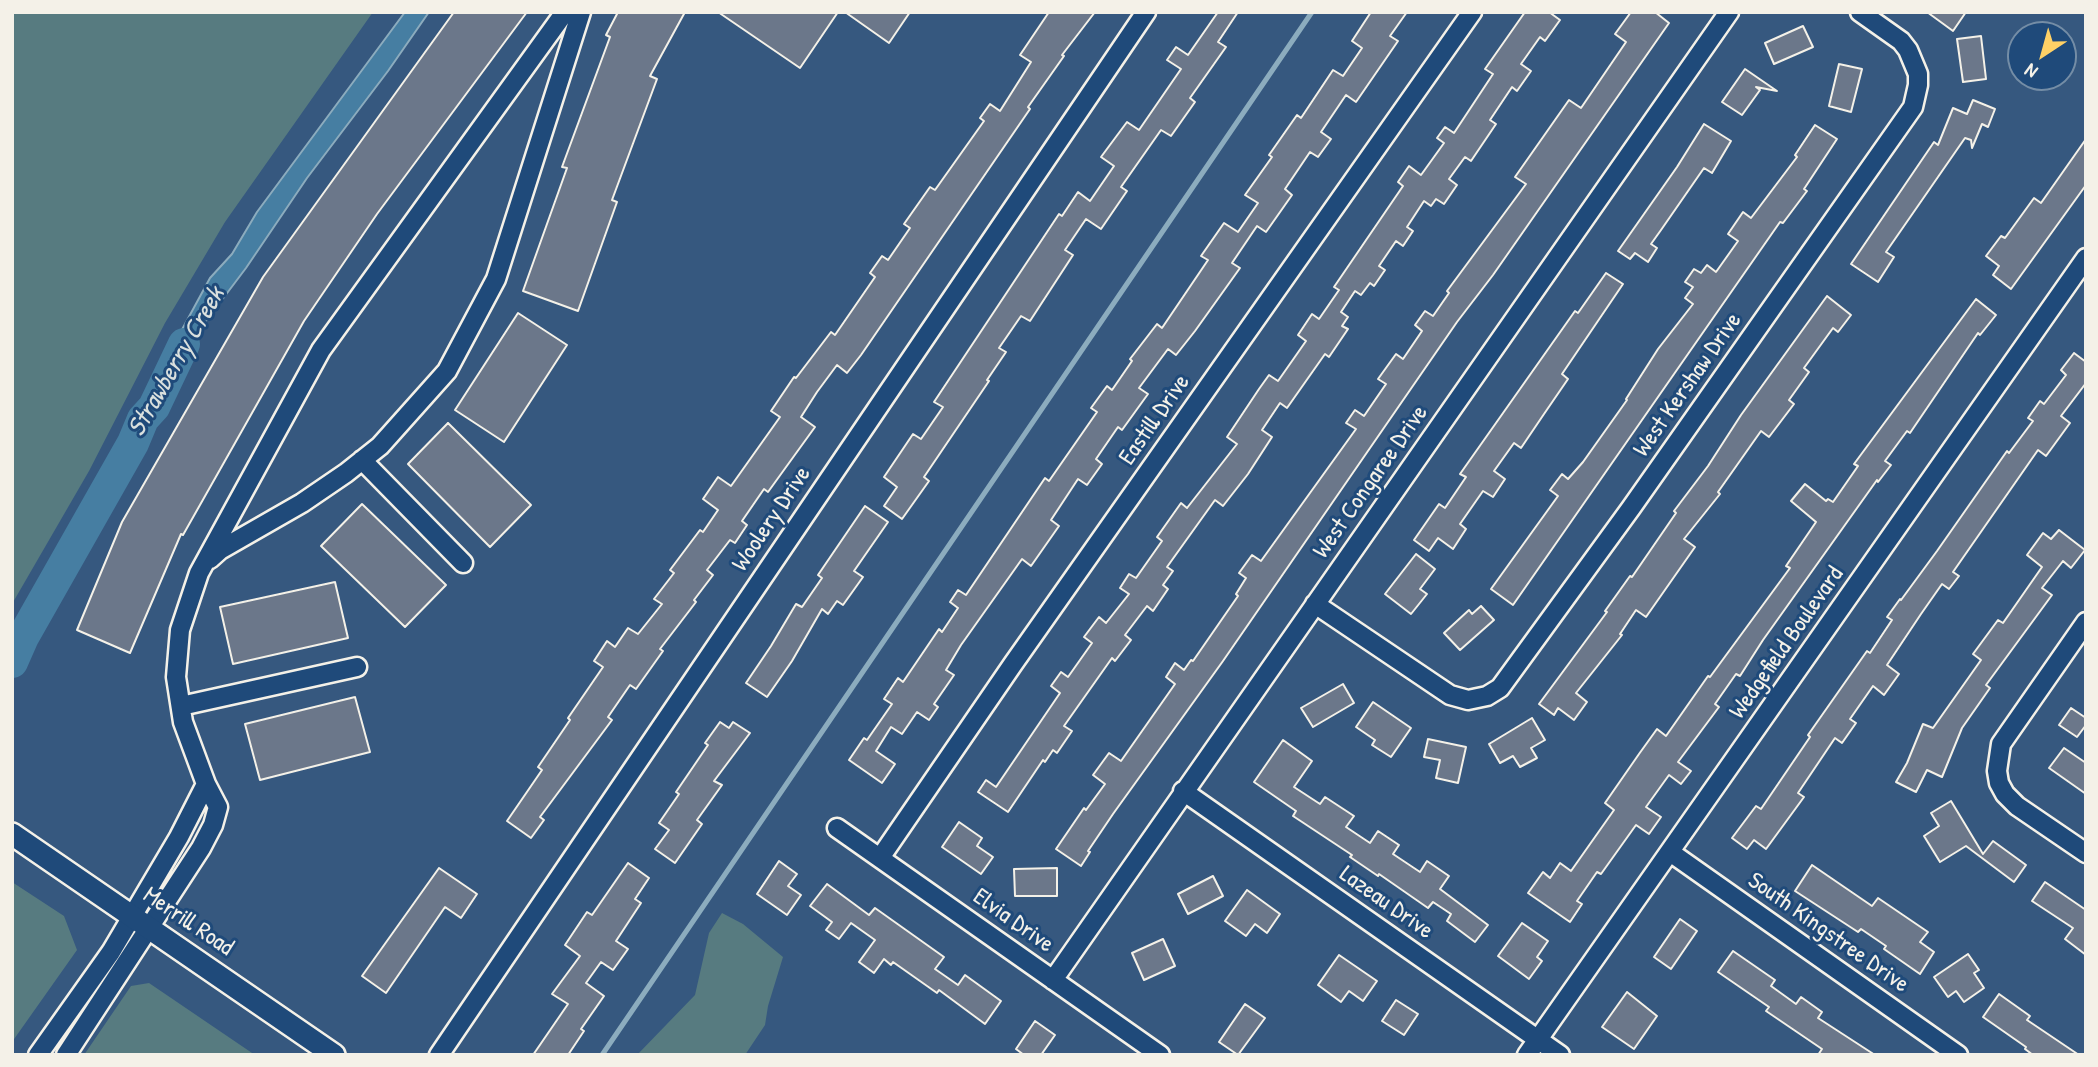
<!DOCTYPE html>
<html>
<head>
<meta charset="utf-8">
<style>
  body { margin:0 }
  #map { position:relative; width:2098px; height:1067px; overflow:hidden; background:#36587f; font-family:"Patrick Hand",sans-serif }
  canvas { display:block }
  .frame { position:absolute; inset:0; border:14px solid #f4f1e8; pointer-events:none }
  .north { position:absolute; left:2007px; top:21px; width:70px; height:70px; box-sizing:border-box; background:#1f4a7a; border:2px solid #748da6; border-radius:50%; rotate:216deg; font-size:19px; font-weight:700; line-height:28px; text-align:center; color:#f4f1e8 }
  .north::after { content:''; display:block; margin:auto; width:24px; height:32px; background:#ffd166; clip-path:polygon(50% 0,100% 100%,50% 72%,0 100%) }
</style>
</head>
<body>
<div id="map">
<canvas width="2098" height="1067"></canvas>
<div class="frame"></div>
<div class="north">N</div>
</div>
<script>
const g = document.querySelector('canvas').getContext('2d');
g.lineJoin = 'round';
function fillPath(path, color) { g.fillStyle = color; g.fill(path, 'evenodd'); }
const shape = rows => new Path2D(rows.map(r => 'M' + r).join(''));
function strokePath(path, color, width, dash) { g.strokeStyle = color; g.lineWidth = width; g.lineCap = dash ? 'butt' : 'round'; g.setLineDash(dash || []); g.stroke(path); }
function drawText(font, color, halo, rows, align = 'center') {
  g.font = font + ' "Patrick Hand",sans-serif'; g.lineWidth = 6; g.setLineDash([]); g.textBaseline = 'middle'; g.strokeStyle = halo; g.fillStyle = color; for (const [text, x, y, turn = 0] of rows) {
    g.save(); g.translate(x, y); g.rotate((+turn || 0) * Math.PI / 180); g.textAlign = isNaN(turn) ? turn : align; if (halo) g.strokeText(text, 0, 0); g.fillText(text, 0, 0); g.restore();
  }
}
fillPath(shape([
  [12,12,373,12,225,222,165,323,89,471,12,604],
  [12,882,64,916,77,950,12,1042],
  [722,913,743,924,783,957,768,1006,765,1025,745,1055,637,1055,695,995,709,933],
  [149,983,255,1055,84,1055,131,986]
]), '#577b80');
const water = shape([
  [405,12,429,12,388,71,307,178,246,268,203,325,172,377,165,383,165,366,172,348,210,278,232,254,257,212,405,12]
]);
fillPath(water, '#467ea2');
strokePath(water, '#8cacbe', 2);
strokePath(shape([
  [602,1055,1312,12]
]), '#8cacbe', 5);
strokePath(shape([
  [12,662,23,637,133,443,143,419,154,407,184,344]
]), '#467ea2', 32);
const building = shape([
  [454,12,527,12,377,214,304,321,183,535,181,534,130,653,77,630,122,522,263,277,454,12],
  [618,12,685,12,650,76,657,79,612,200,617,202,578,311,523,291,567,168,562,167,610,37,606,35,618,12],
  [718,12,838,12,800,68,718,12],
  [845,12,910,12,889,43,845,12],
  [1049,12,1095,12,1062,55,1064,56,1028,107,1030,109,861,355,847,373,837,365,817,392,801,417,815,427,768,492,764,489,742,521,747,525,735,543,730,540,707,570,713,575,694,600,696,602,660,649,663,651,636,689,630,685,608,717,612,720,540,817,544,820,531,838,507,821,542,770,538,767,570,720,568,718,603,667,594,661,607,641,615,647,628,628,638,634,662,604,654,599,674,573,670,570,700,530,703,532,718,510,703,499,718,477,731,486,780,417,771,411,794,377,796,378,831,332,835,335,875,277,870,273,882,256,888,260,910,228,904,224,930,187,935,190,984,121,980,118,990,104,1000,111,1031,62,1020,55,1049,12],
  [1218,12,1238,12,1218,42,1226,47,1190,98,1195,102,1171,136,1161,130,1121,187,1127,191,1101,229,1086,219,1065,250,1073,255,1030,321,1021,316,999,348,1006,352,987,380,989,381,924,477,929,481,902,519,884,506,897,487,884,477,913,434,921,439,943,407,934,402,1059,214,1062,216,1078,192,1090,201,1114,166,1101,157,1127,122,1139,130,1181,69,1167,60,1176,47,1188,55,1218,12],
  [1371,12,1407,12,1390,36,1398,41,1356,102,1346,95,1321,132,1331,139,1318,157,1310,152,1285,189,1292,195,1266,232,1257,226,1232,263,1240,268,1195,331,1176,355,1168,349,1139,388,1148,394,1122,430,1118,427,1096,459,1102,464,1087,485,1078,479,1051,520,1059,526,1031,566,1022,559,961,645,946,670,954,675,934,704,938,707,929,720,917,712,902,734,891,727,876,751,895,764,882,783,849,760,864,738,867,740,892,704,884,699,898,678,903,682,939,629,942,632,958,608,950,602,958,590,966,595,1045,478,1049,481,1097,412,1091,408,1107,386,1112,390,1132,361,1130,359,1157,324,1162,328,1208,260,1201,256,1224,223,1238,232,1258,203,1245,195,1272,157,1269,155,1297,115,1301,118,1333,70,1343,76,1362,48,1352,41,1371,12],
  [1525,12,1549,12,1560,20,1545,41,1540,37,1521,64,1531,71,1517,91,1512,87,1490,120,1496,124,1471,161,1465,157,1449,179,1457,185,1444,204,1436,199,1431,206,1424,201,1407,227,1413,231,1403,246,1396,241,1379,266,1385,270,1374,286,1370,283,1361,295,1355,291,1341,312,1348,317,1342,326,1348,329,1329,357,1325,354,1287,408,1280,403,1262,430,1272,437,1248,474,1223,506,1215,500,1167,567,1173,571,1163,585,1168,589,1153,611,1147,606,1125,635,1131,640,1115,661,1112,658,1064,726,1072,731,1057,753,1053,750,1045,762,1043,760,1008,812,978,792,986,780,996,787,1060,693,1051,686,1061,672,1068,677,1092,643,1084,637,1099,617,1106,623,1129,594,1120,588,1129,574,1136,578,1162,541,1157,537,1181,503,1187,508,1237,444,1227,437,1259,389,1269,375,1278,381,1306,341,1298,335,1312,314,1319,319,1339,290,1334,287,1403,186,1398,182,1409,166,1421,175,1444,143,1437,138,1445,127,1454,133,1493,74,1485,69,1525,12],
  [1631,12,1655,12,1669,23,1493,275,1457,322,1223,661,1113,814,1088,851,1090,852,1081,866,1056,849,1084,808,1086,810,1105,784,1093,775,1109,753,1121,761,1175,684,1166,677,1175,663,1184,670,1191,660,1193,661,1238,596,1236,594,1246,578,1239,573,1252,555,1261,561,1356,429,1346,423,1355,410,1364,416,1386,384,1378,379,1396,354,1403,359,1422,331,1415,325,1425,311,1433,316,1449,293,1447,291,1526,184,1515,177,1569,100,1581,108,1626,42,1615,34,1631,12],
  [1927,12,1966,12,1953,31,1927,12],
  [1803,26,1813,47,1774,64,1765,43,1803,26],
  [1981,36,1986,79,1963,82,1957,39,1981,36],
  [1839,64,1862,69,1851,112,1829,106,1839,64],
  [1745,69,1777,91,1756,87,1760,90,1742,115,1722,102,1745,69],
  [1973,100,1995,109,1988,127,1982,124,1972,148,1971,140,1965,138,1886,252,1894,257,1878,282,1851,264,1934,142,1938,145,1953,108,1967,114,1973,100],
  [1704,124,1731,141,1712,173,1704,168,1661,230,1651,244,1657,248,1648,262,1635,253,1630,259,1618,251,1677,167,1704,124],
  [1815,125,1837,139,1804,189,1807,191,1783,223,1780,222,1513,605,1491,589,1558,496,1550,490,1562,474,1568,479,1583,462,1627,400,1626,399,1658,349,1693,304,1685,298,1693,287,1685,282,1694,269,1701,273,1707,265,1716,272,1738,241,1728,234,1743,212,1751,218,1797,157,1795,155,1815,125],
  [2086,139,2086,185,2011,289,1993,275,1999,266,1986,256,2001,236,2005,238,2034,198,2041,203,2086,139],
  [1606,273,1623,284,1562,374,1568,379,1544,414,1521,448,1514,443,1494,471,1505,479,1493,497,1483,491,1460,524,1466,529,1453,549,1438,538,1429,551,1414,540,1439,504,1445,508,1466,477,1460,474,1575,311,1578,313,1606,273],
  [1827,296,1851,315,1838,332,1833,328,1804,368,1809,372,1789,400,1794,404,1769,437,1761,431,1718,492,1720,494,1684,539,1695,547,1646,617,1636,610,1620,634,1622,635,1576,693,1587,702,1574,720,1558,708,1554,715,1539,704,1607,612,1605,611,1630,576,1632,577,1676,513,1674,511,1708,466,1741,415,1827,296],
  [1976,299,1996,315,1980,335,1978,333,1910,433,1907,431,1885,461,1891,465,1878,482,1877,480,1763,640,1740,676,1736,674,1715,704,1719,707,1678,762,1691,771,1681,784,1669,775,1646,807,1661,817,1649,834,1636,825,1601,874,1597,872,1577,901,1582,904,1570,922,1528,893,1543,872,1550,878,1560,863,1571,871,1614,810,1605,803,1639,754,1657,729,1666,736,1708,676,1710,677,1790,568,1786,566,1816,522,1791,501,1805,484,1826,501,1828,499,1833,502,1858,466,1854,464,1976,299],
  [518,313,567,345,504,442,455,410,518,313],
  [2074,353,2086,362,2086,383,2061,416,2070,423,2046,456,2038,450,1953,572,1959,576,1949,589,1942,584,1921,614,1887,665,1899,674,1884,695,1873,686,1850,719,1856,723,1842,743,1835,738,1798,793,1804,797,1766,849,1754,840,1747,849,1732,838,1756,806,1761,809,1810,737,1808,735,1867,651,1870,653,1892,620,1887,617,1900,599,1901,600,1937,551,2007,451,2009,453,2033,421,2028,418,2040,401,2044,404,2066,375,2061,370,2074,353],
  [448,423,531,505,490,547,408,464,448,423],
  [362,504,446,585,405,627,321,546,362,504],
  [865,506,888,522,854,571,863,577,843,605,837,601,828,614,822,609,792,661,767,697,746,683,771,646,796,604,802,607,822,578,818,575,865,506],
  [2059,530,2085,550,2071,568,2063,561,2042,588,2052,595,1986,685,1990,688,1962,728,1942,777,1927,770,1916,792,1896,782,1907,763,1923,724,1933,728,1981,660,1973,654,1998,620,2003,623,2042,567,2027,555,2043,533,2051,539,2059,530],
  [1416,554,1435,569,1420,589,1427,594,1411,614,1385,594,1416,554],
  [335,582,348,638,233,664,220,607,335,582],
  [1481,606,1494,620,1460,650,1444,633,1469,610,1472,614,1481,606],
  [1343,684,1354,703,1313,727,1301,708,1343,684],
  [355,697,370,752,260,780,245,724,355,697],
  [1373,702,1411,728,1391,757,1372,745,1375,740,1356,727,1373,702],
  [2071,708,2086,718,2086,725,2077,737,2059,725,2071,708],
  [1532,718,1545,740,1531,748,1537,758,1520,767,1513,756,1500,763,1489,744,1532,718],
  [720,722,729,728,733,722,750,733,714,781,722,785,697,820,702,824,675,863,655,849,669,830,659,823,679,794,676,792,708,745,705,743,720,722],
  [1428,739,1466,747,1458,783,1436,778,1440,760,1424,757,1428,739],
  [1283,740,1312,761,1294,787,1320,804,1325,797,1354,816,1346,827,1370,843,1378,831,1399,845,1393,854,1420,872,1427,861,1449,876,1440,889,1488,925,1475,942,1447,921,1451,914,1433,902,1428,908,1379,874,1378,876,1350,857,1352,855,1293,816,1296,811,1254,782,1283,740],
  [2064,748,2086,763,2086,794,2049,768,2064,748],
  [1951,801,1983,854,1993,841,2026,865,2014,882,1966,846,1940,862,1924,836,1939,826,1931,813,1951,801],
  [959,822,982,838,977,846,993,857,981,874,942,847,959,822],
  [779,861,797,874,788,886,801,895,787,915,757,894,779,861],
  [628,863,649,878,635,899,641,903,616,941,628,949,613,970,601,962,586,983,604,996,581,1029,584,1031,568,1055,533,1055,568,1004,552,994,580,956,565,945,587,912,592,915,628,863],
  [1812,865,1872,906,1878,898,1928,932,1920,942,1934,952,1920,974,1884,949,1886,946,1861,929,1858,932,1795,891,1812,865],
  [439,868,477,894,461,918,445,907,386,993,362,976,439,868],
  [1057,868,1057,896,1015,896,1014,869,1057,868],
  [1213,876,1223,896,1188,914,1178,894,1213,876],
  [2045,882,2086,910,2086,955,2065,939,2073,928,2032,901,2045,882],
  [827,884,869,915,875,908,944,957,935,969,958,985,965,975,1001,1001,985,1024,939,990,937,993,893,962,891,965,884,959,874,973,859,962,875,940,851,923,839,939,826,930,832,922,810,906,827,884],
  [1247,890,1280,914,1267,933,1255,924,1246,936,1225,921,1247,890],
  [1680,919,1697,931,1671,969,1654,957,1680,919],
  [1522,923,1548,941,1537,957,1542,961,1529,979,1498,956,1522,923],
  [1163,939,1175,966,1144,980,1132,953,1163,939],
  [1733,951,1775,980,1771,986,1796,1004,1801,997,1822,1012,1818,1018,1875,1055,1818,1055,1822,1049,1766,1011,1769,1007,1718,972,1733,951],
  [1968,954,1979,970,1974,973,1984,988,1964,1002,1956,991,1948,997,1934,977,1968,954],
  [1339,955,1377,981,1363,1001,1349,991,1341,1002,1318,985,1339,955],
  [1627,992,1657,1016,1634,1049,1602,1027,1627,992],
  [1999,994,2030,1016,2027,1020,2079,1055,2033,1055,2025,1049,2026,1047,1983,1017,1999,994],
  [1396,1000,1418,1014,1404,1035,1382,1021,1396,1000],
  [1245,1004,1265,1018,1238,1055,1219,1042,1245,1004],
  [1035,1021,1055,1035,1041,1055,1024,1055,1016,1049,1035,1021]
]);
fillPath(building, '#6b778a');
strokePath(building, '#f4f1e8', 2);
const minor = shape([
  [362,460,463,563],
  [210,559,220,550,302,503,346,473,380,446,447,371,496,279,581,12],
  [1315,604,1450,695,1468,700,1487,696,1500,688,1631,508,1913,107,1918,85,1918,74,1908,50,1901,41,1860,12],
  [2086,622,2001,744,1997,771,1999,783,2005,794,2017,806,2086,853],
  [181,706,357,667],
  [1183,791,1560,1055],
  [837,828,1160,1055],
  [1670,852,1958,1055],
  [880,858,1013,664,1472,12],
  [1053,980,1729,12],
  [38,1055,111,952,179,837,206,784],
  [66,1055,201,848,213,825,218,807,206,784,183,722,176,677,180,630,199,573,321,350,565,12],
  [439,1055,1146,12],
  [1527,1055,2086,258]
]);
const major = shape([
  [12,834,334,1055]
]);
strokePath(minor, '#f4f1e8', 23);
strokePath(major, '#f4f1e8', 26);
strokePath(minor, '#1f4a7a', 18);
strokePath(major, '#1f4a7a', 21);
drawText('24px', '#f4f1e8', '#1f4a7a', [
  ["West Kershaw Drive",1688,385,-55],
  ["Eastill Drive",1155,420,-55],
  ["West Congaree Drive",1371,482,-55],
  ["Woolery Drive",772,519,-56],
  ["Wedgefield Boulevard",1787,643,-55],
  ["Lazeau Drive",1386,903,35],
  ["Elvia Drive",1013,921,35],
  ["Merrill Road",188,922,34],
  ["South Kingstree Drive",1828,933,35]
]);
drawText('italic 26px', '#dae0de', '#1f4a7a', [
  ["Strawberry Creek",177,362,-60]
]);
</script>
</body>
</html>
